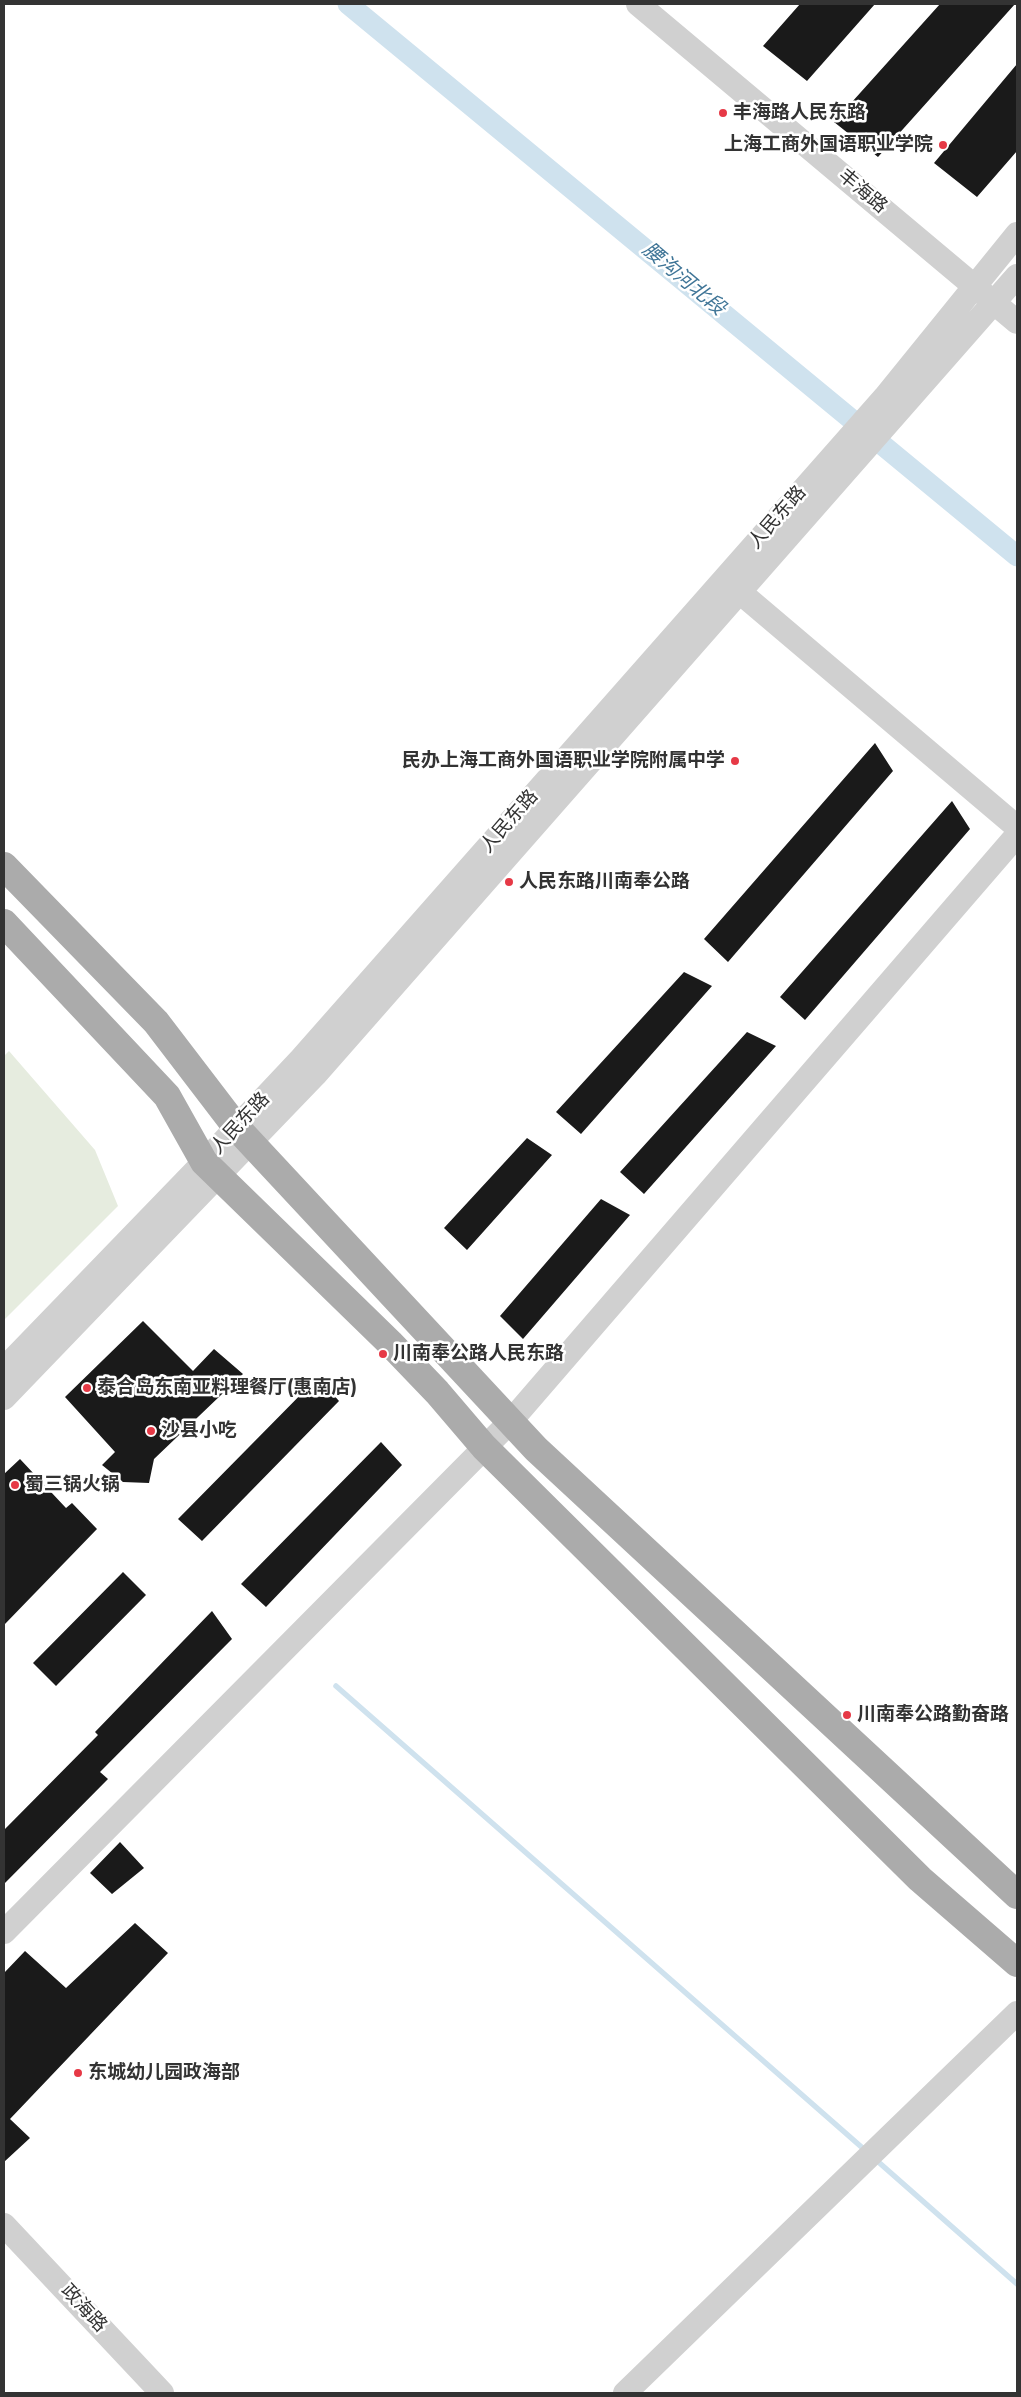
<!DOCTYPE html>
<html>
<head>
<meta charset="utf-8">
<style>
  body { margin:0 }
  #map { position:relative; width:1021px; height:2397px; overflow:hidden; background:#fff; font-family:Jost,sans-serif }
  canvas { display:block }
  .frame { position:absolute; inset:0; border:5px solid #333; pointer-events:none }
</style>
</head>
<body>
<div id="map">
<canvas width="1021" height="2397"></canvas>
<div class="frame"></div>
</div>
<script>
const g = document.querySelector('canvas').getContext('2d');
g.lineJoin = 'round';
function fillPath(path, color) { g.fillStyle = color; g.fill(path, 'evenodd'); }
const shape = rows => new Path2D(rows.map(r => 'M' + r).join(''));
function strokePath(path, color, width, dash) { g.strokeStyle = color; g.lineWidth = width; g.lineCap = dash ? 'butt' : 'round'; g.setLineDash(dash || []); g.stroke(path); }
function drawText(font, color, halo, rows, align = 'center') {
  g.font = font + ' Jost,"Noto Sans SC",sans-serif'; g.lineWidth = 5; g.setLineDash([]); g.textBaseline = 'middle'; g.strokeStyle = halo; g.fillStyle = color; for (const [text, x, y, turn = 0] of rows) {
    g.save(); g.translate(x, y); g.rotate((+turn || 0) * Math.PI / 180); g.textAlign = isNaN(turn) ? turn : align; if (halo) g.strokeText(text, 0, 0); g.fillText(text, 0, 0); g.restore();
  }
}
fillPath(shape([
  [9,1051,95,1150,118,1206,4,1320,4,1056]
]), '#e6ecdf');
strokePath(shape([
  [336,1686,866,2151],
  [875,2159,1017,2284]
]), '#cfe2ee', 5.5);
strokePath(shape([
  [348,4,1017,556]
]), '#cfe2ee', 21);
fillPath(shape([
  [800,4,875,4,807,81,763,46],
  [940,4,1015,4,878,157,834,122],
  [1017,64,1017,151,977,197,934,163],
  [875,743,893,771,728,962,704,939],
  [952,801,970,829,805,1020,780,997],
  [684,972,712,986,581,1134,556,1112],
  [747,1032,776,1046,644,1194,620,1172],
  [527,1138,552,1155,467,1250,444,1228],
  [601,1199,630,1215,523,1339,500,1316],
  [143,1321,193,1371,214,1349,243,1374,154,1459,149,1483,123,1482,102,1465,115,1452,65,1397],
  [318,1377,339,1401,202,1541,178,1519],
  [381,1442,402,1465,266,1607,241,1584],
  [20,1459,66,1508,72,1503,97,1529,4,1625,4,1474],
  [123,1572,146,1595,56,1686,33,1663],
  [212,1611,232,1639,100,1772,108,1779,4,1884,4,1830,98,1735,95,1732],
  [120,1842,144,1868,112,1894,90,1873],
  [135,1923,168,1953,10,2119,30,2138,4,2162,4,1973,25,1951,66,1988]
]), '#1a1a1a');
strokePath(shape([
  [638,4,1017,322],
  [729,583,1017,827],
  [4,1369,204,1162,301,1059,885,397,1017,234],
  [4,1398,315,1075,1017,276],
  [4,1932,510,1422,1017,835],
  [4,2225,162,2393],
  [625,2393,1017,2013]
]), '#d0d0d0', 24);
strokePath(shape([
  [4,866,156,1022,237,1128,536,1449,1017,1895],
  [4,923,167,1096,204,1162,390,1343,437,1392,484,1447,920,1879,1017,1963]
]), '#ababab', 28);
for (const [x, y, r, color] of [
  [723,113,5,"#e63946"],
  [943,145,5,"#e63946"],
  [735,761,5,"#e63946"],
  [509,882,5,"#e63946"],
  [383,1354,5,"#e63946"],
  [87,1388,5,"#e63946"],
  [151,1431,5,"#e63946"],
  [15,1485,5,"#e63946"],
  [847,1715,5,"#e63946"],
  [78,2073,5,"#e63946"]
]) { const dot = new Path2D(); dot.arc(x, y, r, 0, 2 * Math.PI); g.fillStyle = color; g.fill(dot); strokePath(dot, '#fff', 2); }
drawText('bold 19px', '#333', '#fff', [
  ["丰海路人民东路",733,113],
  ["上海工商外国语职业学院",933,145,"right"],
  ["民办上海工商外国语职业学院附属中学",725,761,"right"],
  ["人民东路川南奉公路",519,882],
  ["川南奉公路人民东路",393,1354],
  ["泰合岛东南亚料理餐厅(惠南店)",97,1388],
  ["沙县小吃",161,1431],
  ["蜀三锅火锅",25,1485],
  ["川南奉公路勤奋路",857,1715],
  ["东城幼儿园政海部",88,2073]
], 'left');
drawText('19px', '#333', '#fff', [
  ["丰海路",862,192,40],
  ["人民东路",778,518,-49],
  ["人民东路",510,822,-49],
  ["人民东路",241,1124,-47],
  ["政海路",83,2309,47]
]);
drawText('italic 20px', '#3f7597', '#fff', [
  ["腰沟河北段",683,280,40]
]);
</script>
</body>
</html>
